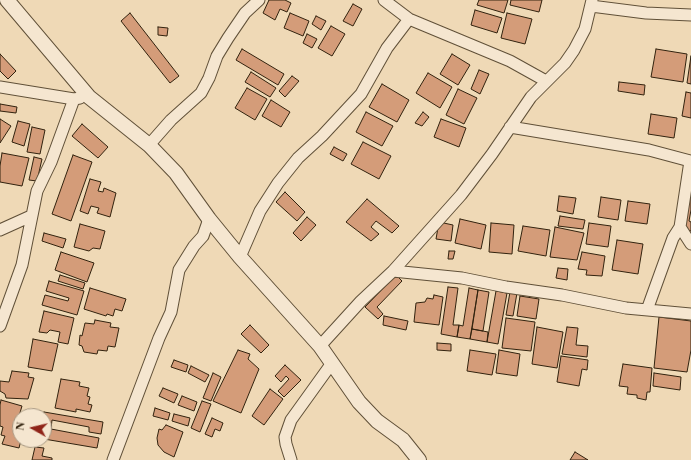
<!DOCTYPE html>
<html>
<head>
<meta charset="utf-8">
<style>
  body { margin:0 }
  #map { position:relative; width:691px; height:460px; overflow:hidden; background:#efd9b6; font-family:"Libre Bodoni",serif }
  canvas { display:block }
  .north { position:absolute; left:12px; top:408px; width:40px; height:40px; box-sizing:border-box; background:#f5e6d0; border:1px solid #a79882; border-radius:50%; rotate:278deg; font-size:11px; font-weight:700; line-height:16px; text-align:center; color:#31220e }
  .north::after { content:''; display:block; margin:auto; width:14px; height:18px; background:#8f2418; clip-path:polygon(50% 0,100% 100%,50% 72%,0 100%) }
</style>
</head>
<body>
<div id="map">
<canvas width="691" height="460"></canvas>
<div class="north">N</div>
</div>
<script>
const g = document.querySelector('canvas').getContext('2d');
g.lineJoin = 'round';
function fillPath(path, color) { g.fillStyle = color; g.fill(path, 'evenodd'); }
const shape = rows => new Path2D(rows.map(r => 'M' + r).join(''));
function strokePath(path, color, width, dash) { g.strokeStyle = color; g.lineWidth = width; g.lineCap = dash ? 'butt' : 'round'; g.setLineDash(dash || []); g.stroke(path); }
const building = shape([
  [269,0,285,0,291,3,287,12,280,9,275,20,263,13,269,0],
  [479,0,508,0,504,13,477,5,479,0],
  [511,0,542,0,539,12,510,5,511,0],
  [353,4,362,9,353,26,343,21,353,4],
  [475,10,502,18,497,33,471,25,475,10],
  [130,13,179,76,170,83,121,21,130,13],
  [290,13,309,21,303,36,284,28,290,13],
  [507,13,532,19,525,44,501,38,507,13],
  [316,16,326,21,321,30,312,24,316,16],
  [331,26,345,34,332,56,318,48,331,26],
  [158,27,168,28,167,36,158,35,158,27],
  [307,34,317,39,312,48,303,43,307,34],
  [242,49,284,74,278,85,236,60,242,49],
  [656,49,687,54,683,82,651,77,656,49],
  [0,54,16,71,8,79,0,71,0,54],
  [452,54,470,65,458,85,440,74,452,54],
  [691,56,691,84,687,83,691,56],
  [479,70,489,74,480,94,471,89,479,70],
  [251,72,276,88,270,97,245,82,251,72],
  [428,73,452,87,440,108,416,93,428,73],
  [292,76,299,81,285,97,279,91,292,76],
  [619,82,645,85,644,95,618,91,619,82],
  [382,84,409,100,397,122,369,107,382,84],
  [247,88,267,99,255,120,235,108,247,88],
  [458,89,477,98,464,124,446,115,458,89],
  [686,92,691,93,691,118,682,116,686,92],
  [271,100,290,112,281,127,262,116,271,100],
  [0,104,17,107,16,113,0,111,0,104],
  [366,112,393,126,382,146,356,132,366,112],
  [423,112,429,117,422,126,415,123,423,112],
  [651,114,677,118,674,138,648,134,651,114],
  [0,119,11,126,0,143,0,119],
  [441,119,466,128,459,147,434,137,441,119],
  [18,121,30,124,24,146,12,142,18,121],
  [82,124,108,147,98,158,72,136,82,124],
  [32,127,45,130,40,154,27,152,32,127],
  [363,142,391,156,379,179,351,164,363,142],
  [334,147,347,154,343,161,330,154,334,147],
  [2,153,29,158,22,186,0,182,0,166,2,153],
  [73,155,92,162,71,221,52,214,73,155],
  [34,157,42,159,37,181,29,180,34,157],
  [90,179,101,182,98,191,103,192,104,188,116,193,110,217,97,213,99,208,91,206,88,214,80,211,90,179],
  [691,186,691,210,689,221,691,222,691,231,684,230,691,186],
  [285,192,305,212,297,221,276,202,285,192],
  [559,196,576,198,573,214,557,211,559,196],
  [601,197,621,200,618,220,598,217,601,197],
  [367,199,399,226,392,233,376,221,371,227,379,234,371,241,346,222,367,199],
  [628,201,650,204,647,224,625,221,628,201],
  [560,216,585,220,583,229,558,226,560,216],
  [307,217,316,225,301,241,293,233,307,217],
  [460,219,486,225,481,249,455,243,460,219],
  [439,222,453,225,451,241,436,239,439,222],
  [491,223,514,225,512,254,489,252,491,223],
  [589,223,611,226,608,247,586,244,589,223],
  [80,224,105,231,100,249,93,248,89,251,74,247,80,224],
  [523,226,550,230,546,256,518,251,523,226],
  [555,227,584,233,577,260,550,257,555,227],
  [44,233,66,239,63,248,42,241,44,233],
  [617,240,643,244,638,274,612,270,617,240],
  [449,251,455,251,453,259,448,259,449,251],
  [61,252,94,263,87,282,55,270,61,252],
  [582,252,605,256,602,276,586,275,587,270,578,269,582,252],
  [558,268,568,269,567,280,556,278,558,268],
  [60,275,85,283,83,289,58,281,60,275],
  [396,275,402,281,377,307,383,314,378,319,365,307,396,275],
  [49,281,84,291,77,315,42,305,45,295,68,301,69,298,46,291,49,281],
  [448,287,458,288,453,325,459,325,457,337,441,334,448,287],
  [90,288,126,299,122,311,115,309,113,316,107,314,106,316,84,309,90,288],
  [469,288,478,290,470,339,457,337,459,325,463,326,469,288],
  [478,290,489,292,483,331,472,329,478,290],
  [496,291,507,293,498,344,487,342,496,291],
  [510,292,517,293,513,316,506,315,510,292],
  [434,295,443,297,439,325,414,322,416,303,425,302,427,298,433,299,434,295],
  [520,296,539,299,536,319,517,316,520,296],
  [44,311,74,318,68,344,58,342,60,332,50,330,47,333,39,332,44,311],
  [384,316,408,321,406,330,383,325,384,316],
  [659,317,691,321,691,350,687,372,654,368,659,317],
  [506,318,535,322,531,351,502,348,506,318],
  [95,320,111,323,110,327,119,328,115,347,108,346,107,351,98,350,97,354,84,352,82,346,79,345,80,335,82,336,85,323,94,324,95,320],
  [250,325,269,345,261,353,241,334,250,325],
  [537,327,563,332,557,368,532,364,537,327],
  [567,327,578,328,576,345,588,346,587,357,562,354,567,327],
  [472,329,488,332,487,342,470,339,472,329],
  [33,339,58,344,52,371,28,367,33,339],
  [437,343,451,344,451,351,437,350,437,343],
  [238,350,250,354,248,359,259,369,241,413,213,401,238,350],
  [470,350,496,354,492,375,467,371,470,350],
  [499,350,520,354,517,376,496,373,499,350],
  [561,356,588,360,587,370,582,369,579,386,557,382,561,356],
  [174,360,188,365,186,372,171,367,174,360],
  [623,364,652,368,650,392,647,392,646,400,637,398,637,395,627,394,628,387,619,386,623,364],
  [285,365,301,380,284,397,278,391,289,379,286,376,281,382,275,376,285,365],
  [191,366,209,375,205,382,188,373,191,366],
  [12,371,29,373,28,377,34,378,28,399,6,398,5,394,0,391,0,381,9,382,12,371],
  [213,373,221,377,211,401,203,398,213,373],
  [654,373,681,377,680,390,653,386,654,373],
  [61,379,80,382,79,386,89,388,87,396,90,397,88,404,92,405,90,412,76,409,76,412,55,408,61,379],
  [163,388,178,394,174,403,159,396,163,388],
  [270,389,283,399,264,425,252,416,270,389],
  [182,396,197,402,194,411,178,405,182,396],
  [1,400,22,406,19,416,20,440,21,440,19,448,2,444,5,436,1,435,3,427,0,426,0,405,1,400],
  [202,401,211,404,200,432,191,428,202,401],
  [155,408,170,413,168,420,153,416,155,408],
  [44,412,103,422,101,434,89,432,89,427,52,420,51,429,99,438,97,448,44,439,44,412],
  [174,414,190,418,188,426,172,421,174,414],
  [212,418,223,423,220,431,215,429,212,437,205,434,212,418],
  [166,425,183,432,174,457,164,452,158,445,157,438,159,429,162,430,166,425],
  [35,447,44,448,42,456,52,458,52,460,32,460,35,447],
  [575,452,588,460,570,460,575,452]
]);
fillPath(building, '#d49c79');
strokePath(building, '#31220e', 1);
const minor = shape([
  [384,0,409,19,510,61,546,81],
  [591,6,646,13,691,15],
  [0,87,74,99,80,98],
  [510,127,649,150,690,161],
  [149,145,171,120,201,93,209,78,217,56,228,38,245,13,259,0],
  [680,227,691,244],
  [0,230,31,216],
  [240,257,260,211,278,183,298,158,322,136,361,94,387,48,409,19],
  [393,271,462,278,506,287,562,295,626,308,691,314],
  [647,310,673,238,680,227,690,161,691,162],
  [0,326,22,265,37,191,51,162,74,99],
  [320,346,361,301,393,271,461,195,492,154,531,97,565,63,574,50,585,29,592,0],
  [113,460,159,338,171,312,179,270,194,246,203,236,209,219],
  [291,460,286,444,285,437,291,420,332,363]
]);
const tertiary = shape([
  [7,0,89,97,149,145,176,173,209,219,240,257,320,346,359,402,377,421,403,440,419,460]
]);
strokePath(minor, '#605038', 13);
strokePath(tertiary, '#605038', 16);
strokePath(minor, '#f5e6d0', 11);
strokePath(tertiary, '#f5e6d0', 14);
</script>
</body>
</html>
